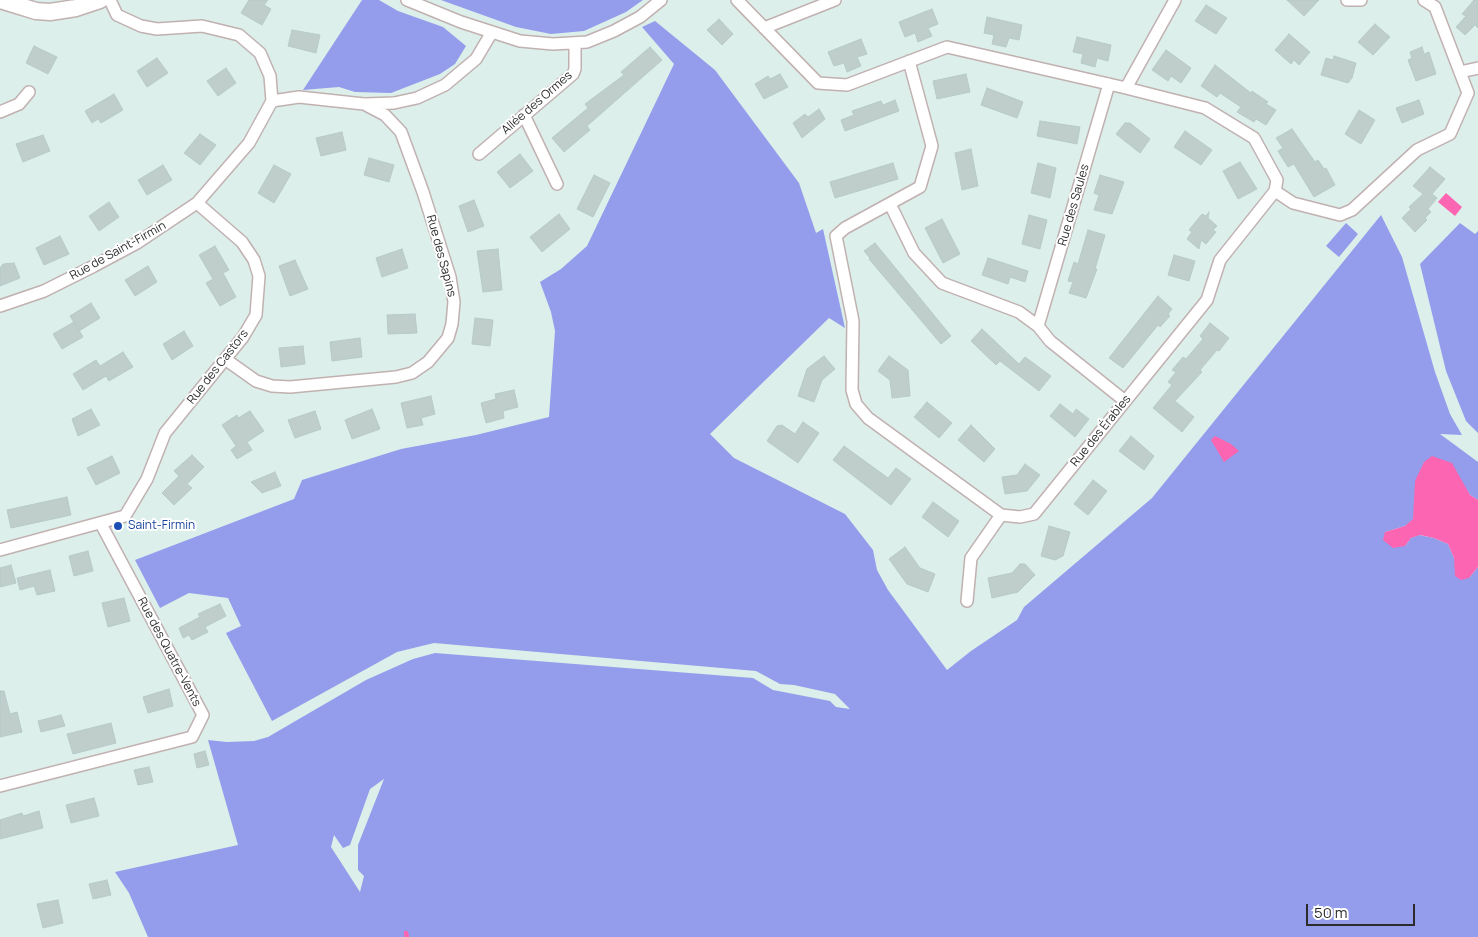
<!DOCTYPE html>
<html>
<head>
<meta charset="utf-8">
<style>
  body { margin:0 }
  #map { position:relative; width:1478px; height:937px; overflow:hidden; background:#dcefeb; font-family:Manrope,sans-serif }
  canvas { display:block }
  .scale { position:absolute; left:1306px; top:904px; width:109px; height:22px; box-sizing:border-box; border:2px solid #2c2c2c; border-top:0; padding-left:6px; font-size:15px; line-height:18px; white-space:nowrap; color:#2c2c2c; -webkit-text-stroke:4px #fff; paint-order:stroke }
</style>
</head>
<body>
<div id="map">
<canvas width="1478" height="937"></canvas>
<div class="scale">50 m</div>
</div>
<script>
const g = document.querySelector('canvas').getContext('2d');
g.lineJoin = 'round';
function fillPath(path, color) { g.fillStyle = color; g.fill(path, 'evenodd'); }
const shape = rows => new Path2D(rows.map(r => 'M' + r).join(''));
function strokePath(path, color, width, dash) { g.strokeStyle = color; g.lineWidth = width; g.lineCap = dash ? 'butt' : 'round'; g.setLineDash(dash || []); g.stroke(path); }
function drawText(font, color, halo, rows, align = 'center') {
  g.font = font + ' Manrope,sans-serif'; g.lineWidth = 4; g.setLineDash([]); g.textBaseline = 'middle'; g.strokeStyle = halo; g.fillStyle = color; for (const [text, x, y, turn = 0] of rows) {
    g.save(); g.translate(x, y); g.rotate((+turn || 0) * Math.PI / 180); g.textAlign = isNaN(turn) ? turn : align; if (halo) g.strokeText(text, 0, 0); g.fillText(text, 0, 0); g.restore();
  }
}
fillPath(shape([
  [362,0,379,0,398,11,443,27,466,46,455,64,440,74,391,93,355,92,339,87,303,90],
  [441,0,643,0,626,12,584,31,551,34,516,27],
  [655,21,715,70,799,183,816,233,823,229,845,328,829,318,710,434,734,458,845,514,873,550,877,570,888,590,947,670,971,651,1017,620,1024,607,1152,498,1381,215,1402,257,1435,372,1450,414,1462,435,1440,434,1478,462,1478,500,1470,495,1462,483,1414,514,1413,520,1405,526,1385,532,1405,546,1411,538,1419,535,1434,538,1448,544,1454,558,1469,578,1478,567,1478,937,148,937,129,893,115,872,238,845,208,740,227,742,254,741,268,737,366,680,413,659,435,653,753,678,773,690,830,701,836,707,850,709,835,694,794,685,780,684,756,671,434,643,397,652,272,721,226,633,241,626,228,598,189,593,160,608,135,560,294,499,302,480,401,449,476,435,549,417,555,331,551,312,540,282,561,269,587,246,674,64,642,27],
  [384,779,358,845,358,870,364,876,360,892,331,847,334,835,343,848,350,845,370,789],
  [1346,223,1358,234,1339,257,1326,246],
  [1460,223,1475,234,1478,231,1478,433,1466,421,1446,371,1420,264]
]), '#939deb');
fillPath(shape([
  [1446,193,1462,207,1455,216,1438,202],
  [1215,436,1231,444,1239,451,1224,462,1211,440],
  [1432,456,1452,463,1470,495,1478,500,1478,567,1469,578,1461,580,1455,576,1454,558,1448,544,1434,538,1420,535,1411,538,1405,546,1393,548,1383,540,1385,532,1405,526,1413,519,1415,481,1424,462]
]), '#fc65b1');
strokePath(shape([
  [406,933,407,937]
]), '#fc65b1', 4.5);
const building = shape([
  [249,0,268,0,264,5,271,9,262,25,241,13,249,0],
  [1287,0,1319,0,1304,16,1287,0],
  [1474,0,1478,0,1478,28,1475,25,1465,35,1456,27,1466,16,1462,14,1474,0],
  [1206,5,1227,18,1216,34,1195,21,1206,5],
  [932,9,938,24,928,28,932,36,918,42,915,33,905,37,899,22,932,9],
  [987,17,1022,25,1019,40,1009,38,1006,47,992,44,994,35,984,33,987,17],
  [719,19,733,34,722,45,707,30,719,19],
  [1375,24,1390,37,1373,55,1358,42,1375,24],
  [292,30,320,35,316,53,288,46,292,30],
  [1289,34,1310,52,1299,65,1294,60,1291,64,1275,50,1289,34],
  [1077,37,1111,45,1108,61,1097,58,1095,67,1081,63,1083,54,1073,52,1077,37],
  [861,39,867,54,857,57,861,66,847,72,844,63,834,66,828,52,861,39],
  [34,46,57,57,48,74,26,63,34,46],
  [650,47,662,60,587,126,590,130,564,152,552,138,588,108,585,104,624,75,621,72,650,47],
  [1422,47,1424,54,1429,52,1436,74,1416,81,1408,60,1412,58,1410,52,1422,47],
  [1166,50,1191,68,1181,83,1171,76,1168,81,1152,70,1166,50],
  [1334,56,1356,63,1352,78,1348,83,1321,75,1326,58,1333,60,1334,56],
  [157,58,168,73,147,87,137,71,157,58],
  [1215,65,1251,93,1252,91,1268,102,1266,104,1276,110,1266,125,1256,119,1254,122,1237,112,1241,107,1220,93,1217,97,1201,86,1215,65],
  [226,68,236,83,218,96,207,81,226,68],
  [780,74,788,87,764,99,755,84,768,76,770,79,780,74],
  [966,74,970,92,937,99,933,81,966,74],
  [987,88,1023,102,1017,118,981,105,987,88],
  [114,94,123,110,101,123,98,119,92,123,85,111,114,94],
  [895,100,899,111,845,131,841,120,854,115,852,111,881,101,883,105,895,100],
  [1419,100,1424,114,1402,123,1396,108,1419,100],
  [819,109,825,119,802,138,793,123,805,114,808,117,819,109],
  [1359,110,1375,120,1361,144,1345,134,1359,110],
  [1040,121,1080,127,1077,144,1037,136,1040,121],
  [1125,123,1130,123,1150,139,1140,153,1116,134,1125,123],
  [1292,129,1315,162,1318,160,1324,169,1326,168,1335,185,1314,197,1294,164,1288,167,1278,151,1283,148,1276,138,1292,129],
  [1185,131,1212,150,1201,165,1174,147,1185,131],
  [342,132,346,150,321,156,316,138,342,132],
  [200,134,216,145,200,165,184,153,200,134],
  [43,135,50,151,23,162,16,144,43,135],
  [971,149,978,186,962,190,955,153,971,149],
  [520,154,533,171,510,188,497,172,520,154],
  [369,158,394,165,389,182,364,175,369,158],
  [1240,162,1257,189,1238,199,1223,171,1240,162],
  [893,163,898,179,835,198,830,182,893,163],
  [1038,163,1056,168,1050,198,1031,193,1038,163],
  [163,165,172,180,147,195,138,180,163,165],
  [274,165,291,174,274,203,258,193,274,165],
  [1430,167,1445,179,1432,194,1437,198,1428,209,1431,212,1425,218,1427,220,1415,232,1402,218,1411,209,1409,207,1423,194,1413,186,1430,167],
  [594,175,610,183,593,217,577,209,594,175],
  [1100,175,1124,182,1112,214,1094,210,1099,195,1094,193,1100,175],
  [474,200,484,226,468,232,459,206,474,200],
  [109,202,119,217,99,231,89,216,109,202],
  [1209,212,1208,218,1217,226,1213,230,1216,232,1206,244,1201,240,1199,249,1187,239,1192,232,1189,230,1202,214,1206,216,1209,212],
  [559,214,570,229,542,252,530,237,559,214],
  [1029,215,1047,220,1040,249,1022,244,1029,215],
  [942,219,960,254,943,263,925,228,942,219],
  [1088,230,1105,235,1095,269,1097,269,1086,298,1069,293,1073,282,1068,281,1074,262,1078,264,1088,230],
  [60,236,69,254,44,265,36,248,60,236],
  [875,243,951,336,941,344,869,259,870,258,864,251,875,243],
  [215,246,229,270,223,273,236,297,220,306,206,283,213,279,199,255,215,246],
  [402,249,408,268,382,277,376,258,402,249],
  [498,249,502,290,483,292,477,251,498,249],
  [1174,255,1195,261,1189,281,1168,275,1174,255],
  [988,258,1028,271,1025,282,1010,277,1008,284,982,275,988,258],
  [295,260,308,289,290,296,279,266,295,260],
  [14,263,20,278,0,286,0,268,3,264,14,263],
  [148,266,157,282,135,296,125,280,148,266],
  [1158,296,1172,309,1168,314,1170,316,1160,327,1158,325,1123,368,1109,358,1158,296],
  [91,303,100,318,79,331,70,316,91,303],
  [415,314,417,333,388,334,387,315,415,314],
  [475,318,493,320,490,346,472,344,475,318],
  [74,322,83,337,62,349,53,334,74,322],
  [1210,323,1229,338,1219,351,1217,350,1200,370,1202,372,1175,401,1194,417,1182,432,1153,408,1172,385,1168,382,1176,372,1172,370,1183,357,1186,359,1203,339,1200,336,1210,323],
  [982,329,1019,364,1025,357,1051,376,1039,391,1000,361,996,365,971,341,982,329],
  [184,331,193,346,172,360,163,344,184,331],
  [360,338,362,357,332,361,330,342,360,338],
  [303,346,305,364,281,367,279,348,303,346],
  [123,352,133,367,109,381,106,376,83,390,73,374,96,360,100,366,123,352],
  [824,356,835,369,822,380,814,402,798,396,807,369,824,356],
  [889,356,908,370,910,396,892,398,890,380,878,371,889,356],
  [514,390,518,407,503,411,504,418,486,423,481,403,496,399,495,394,514,390],
  [431,396,435,414,421,418,423,425,407,428,401,403,431,396],
  [927,402,952,423,939,438,914,417,927,402],
  [1060,404,1073,414,1076,409,1089,419,1075,437,1050,416,1060,404],
  [91,409,100,425,78,436,72,419,91,409],
  [372,409,380,429,352,439,345,420,372,409],
  [250,411,264,431,247,442,252,450,237,459,231,450,236,446,222,425,237,415,238,418,250,411],
  [315,411,321,429,295,438,288,420,315,411],
  [803,422,819,433,798,463,767,441,777,426,782,425,795,434,803,422],
  [971,425,995,449,984,462,958,440,971,425],
  [1131,436,1154,456,1144,470,1119,451,1131,436],
  [844,446,888,478,896,468,911,479,891,505,833,460,844,446],
  [192,455,204,467,187,484,192,488,174,505,162,493,179,476,174,471,192,455],
  [112,456,120,473,96,485,87,468,112,456],
  [1025,464,1040,475,1027,491,1005,494,1002,477,1017,475,1025,464],
  [275,472,281,486,262,493,251,482,275,472],
  [1093,480,1107,491,1088,515,1074,504,1093,480],
  [67,497,71,515,11,528,7,510,67,497],
  [933,502,959,521,948,537,922,517,933,502],
  [1049,526,1070,532,1063,556,1055,560,1041,556,1049,526],
  [905,547,920,568,935,574,928,592,907,584,889,559,905,547],
  [88,551,93,571,74,576,69,556,88,551],
  [1020,564,1025,564,1035,575,1018,592,992,598,988,578,1012,573,1020,564],
  [11,565,16,583,0,587,0,568,11,565],
  [50,570,55,591,37,595,34,586,20,590,17,578,50,570],
  [124,598,130,621,108,627,102,603,124,598],
  [220,604,226,616,205,627,208,632,192,640,189,635,183,638,179,628,200,617,198,614,220,604],
  [169,689,173,706,148,713,143,697,169,689],
  [0,691,4,691,10,714,17,712,22,732,0,737,0,691],
  [61,715,65,726,41,732,38,721,61,715],
  [111,723,116,743,73,754,67,734,111,723],
  [205,751,209,765,197,768,194,754,205,751],
  [149,767,153,782,138,785,134,770,149,767],
  [94,798,99,816,71,823,66,805,94,798],
  [39,811,43,828,0,839,0,820,22,813,23,816,39,811],
  [107,880,111,895,93,899,89,884,107,880],
  [58,900,63,923,43,928,37,904,58,900]
]);
fillPath(building, '#bfcdcb');
strokePath(building, '#b6cbc8', 1);
const minor = shape([
  [110,0,117,15,141,26,157,29,202,26,239,35,260,53,270,76,272,101],
  [407,0,461,22,520,41,553,44,587,42,614,31,640,17,661,0],
  [737,0,818,83,847,85,947,47,1126,88,1205,108,1254,138,1277,180,1275,191,1220,260,1207,300,1034,514,1020,517,1001,515,868,418,856,404,852,390,853,321,836,236,845,228,920,187,932,146,909,61],
  [1347,0,1361,0],
  [764,28,835,0],
  [1460,72,1478,68],
  [1126,88,1175,0],
  [365,104,394,103,417,98,445,85,476,59,492,32],
  [0,112,19,104,29,92],
  [524,115,557,184],
  [479,154,573,74,575,69,575,44],
  [1275,191,1293,203,1340,215,1352,210,1417,150,1450,134,1468,93,1435,7,1424,0],
  [890,204,914,253,942,283,1019,312,1038,326,1050,341,1125,401],
  [0,306,44,291,94,266,137,243,197,203,249,143,272,101],
  [1038,326,1109,84],
  [225,359,256,381,272,386,290,387,396,377,412,373,428,362,448,338,452,324,454,302,450,277,423,192,401,132,385,115,364,104,299,97,272,101],
  [0,550,125,516,147,479,165,433,243,337,256,315,259,276,254,260,242,242,197,203],
  [967,601,971,558,1001,515],
  [0,786,192,737,203,715,101,524]
]);
const secondary = shape([
  [0,0,36,11,50,12,76,8,100,0]
]);
strokePath(minor, '#c1b1b0', 14);
strokePath(secondary, '#c1b1b0', 19);
strokePath(minor, '#fff', 11);
strokePath(secondary, '#fff', 16);
for (const [x, y, r, color] of [
  [118,526,5,"#1a4fb4"]
]) { const dot = new Path2D(); dot.arc(x, y, r, 0, 2 * Math.PI); g.fillStyle = color; g.fill(dot); strokePath(dot, '#fff', 2); }
drawText('12px', '#2c2c2c', '#fff', [
  ["Allée des Ormes",537,103,-41],
  ["Rue des Saules",1074,205,-74],
  ["Rue de Saint-Firmin",118,251,-29],
  ["Rue des Sapins",441,256,75],
  ["Rue des Castors",218,367,-52],
  ["Rue des Érables",1101,431,-51],
  ["Rue des Quatre-Vents",169,652,62]
]);
drawText('12px', '#164399', '#fff', [
  ["Saint-Firmin",128,526]
], 'left');
</script>
</body>
</html>
